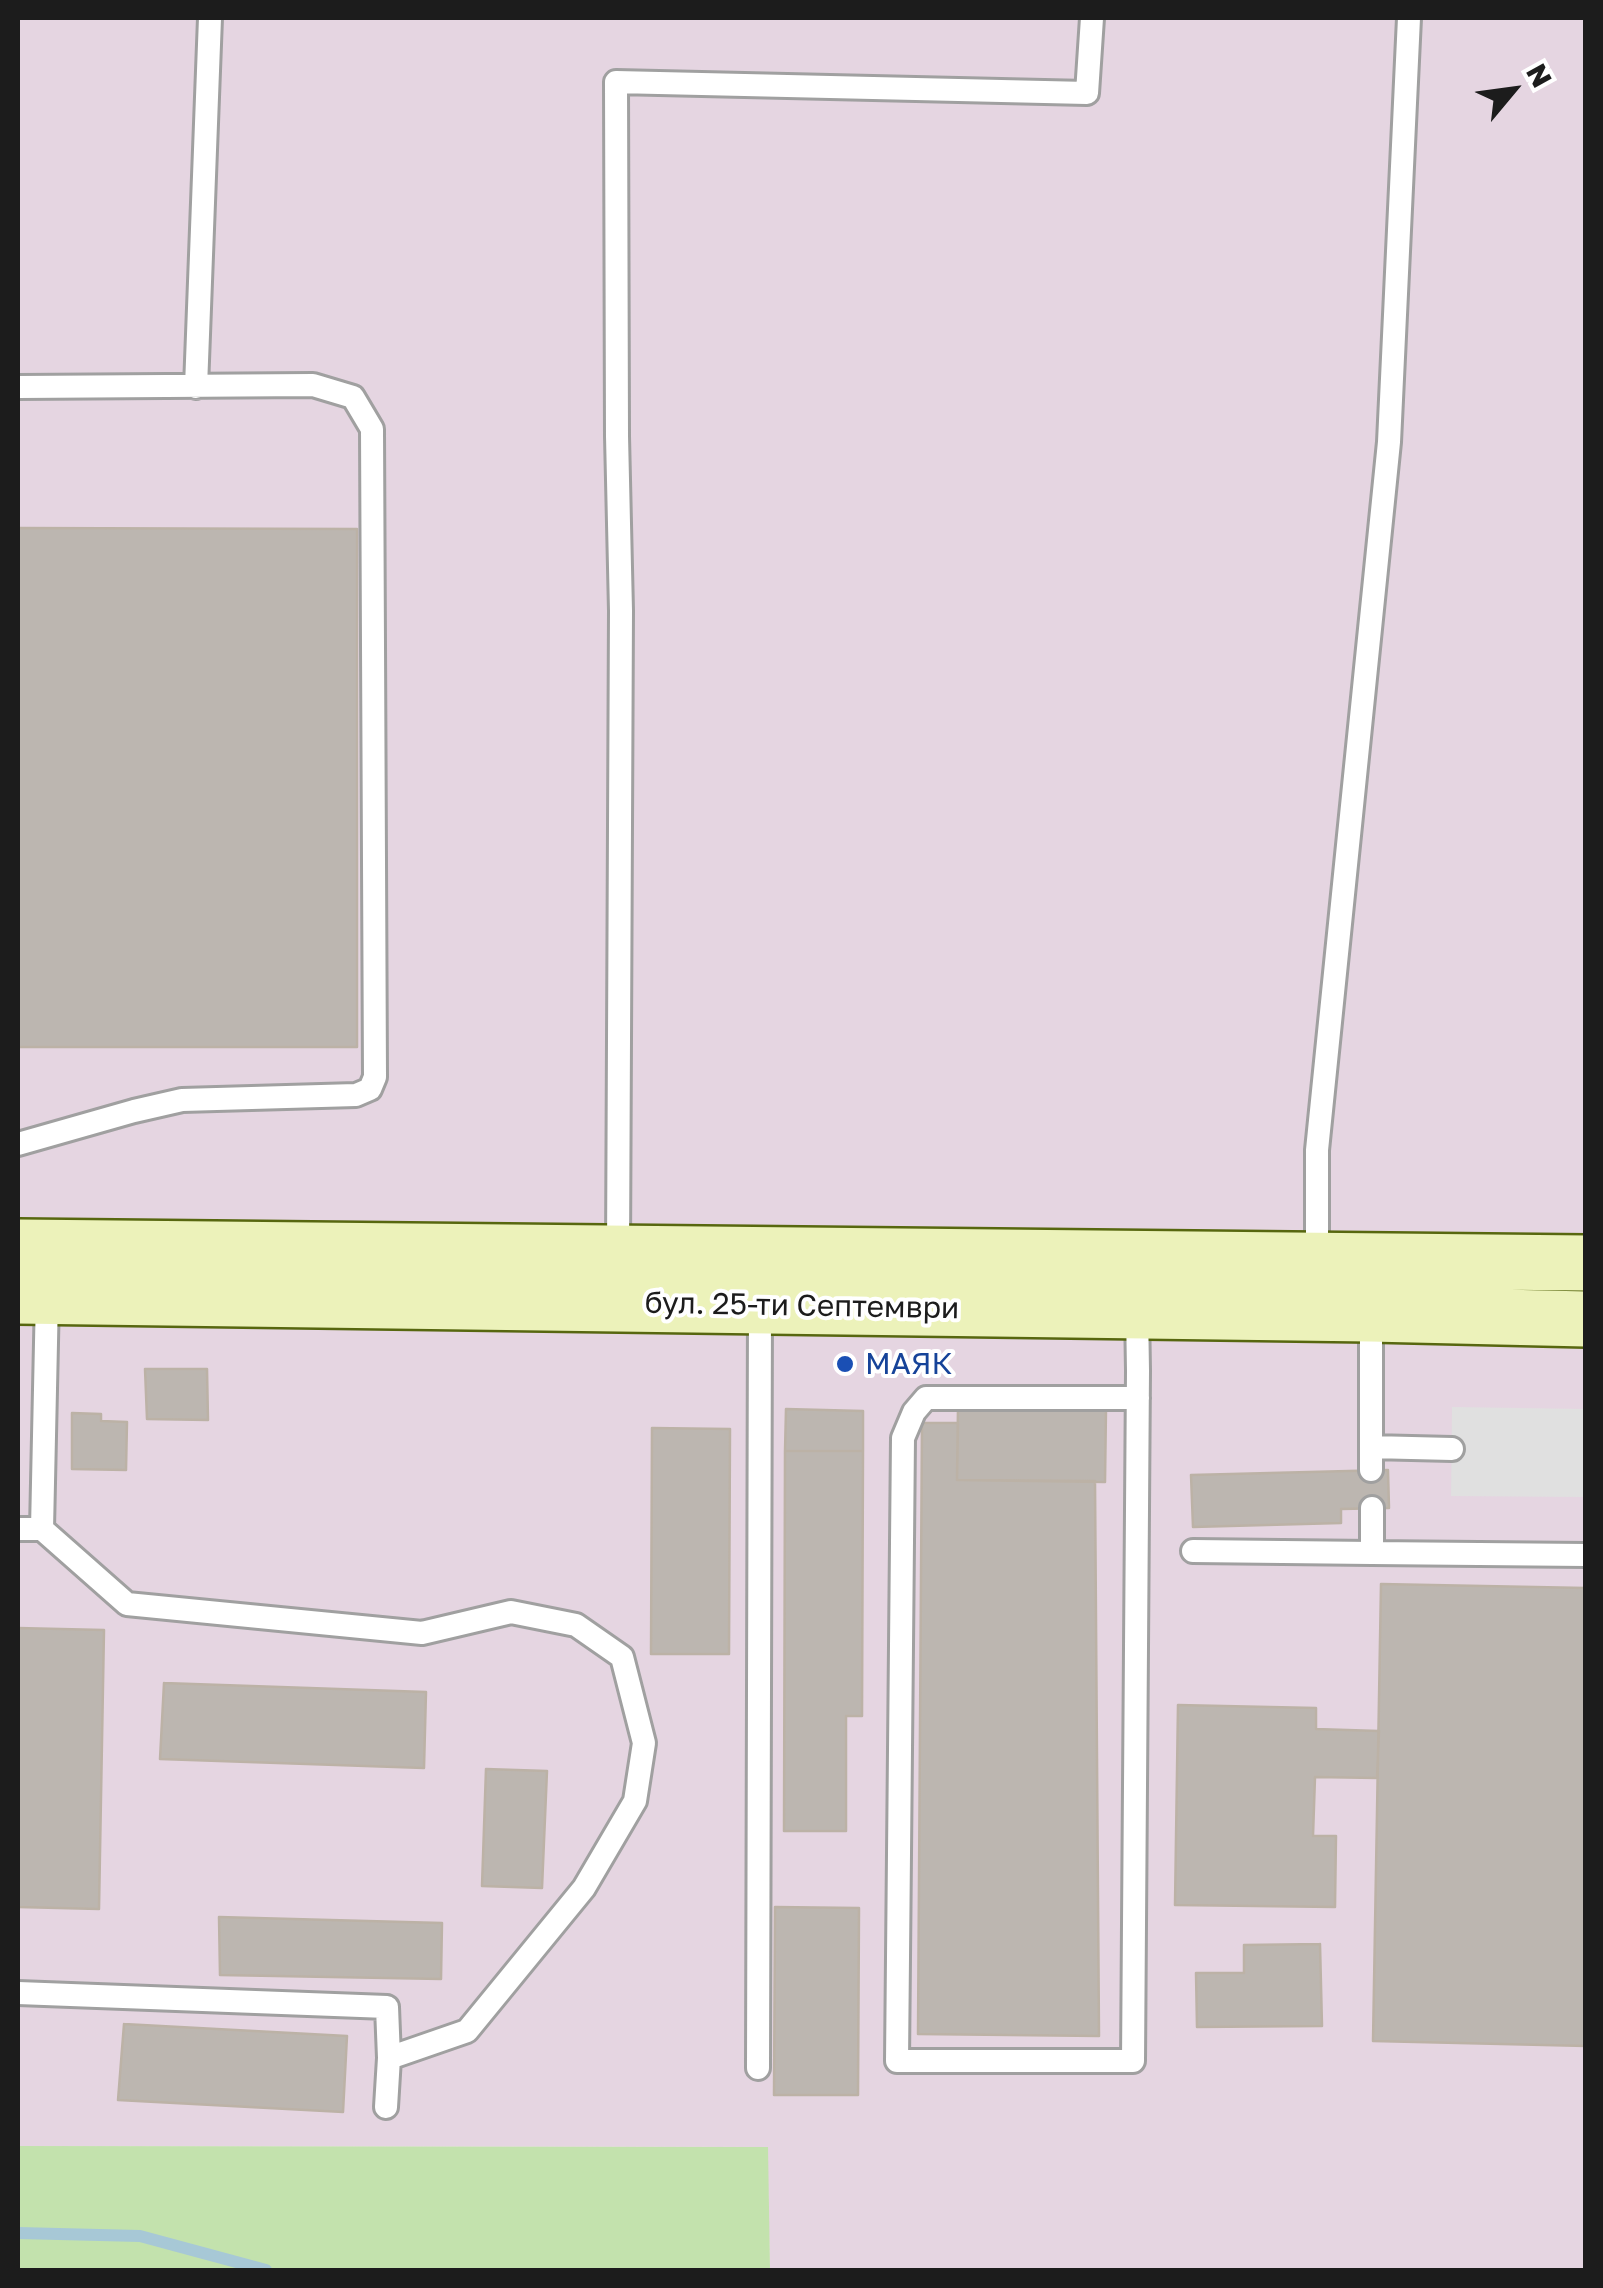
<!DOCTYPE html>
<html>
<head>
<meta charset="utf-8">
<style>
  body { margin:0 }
  #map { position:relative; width:1603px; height:2288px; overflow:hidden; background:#eceae3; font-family:"Golos Text",sans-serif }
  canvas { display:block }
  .frame { position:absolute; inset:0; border:20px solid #1c1c1c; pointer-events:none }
  .north { position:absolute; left:1463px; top:40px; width:100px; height:100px; -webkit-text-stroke:8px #fff; paint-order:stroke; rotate:61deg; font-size:28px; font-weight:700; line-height:40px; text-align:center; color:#1c1c1c }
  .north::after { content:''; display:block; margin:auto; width:35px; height:45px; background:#1c1c1c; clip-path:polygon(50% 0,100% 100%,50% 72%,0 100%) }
</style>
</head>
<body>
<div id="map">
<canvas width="1603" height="2288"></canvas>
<div class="frame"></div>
<div class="north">N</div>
</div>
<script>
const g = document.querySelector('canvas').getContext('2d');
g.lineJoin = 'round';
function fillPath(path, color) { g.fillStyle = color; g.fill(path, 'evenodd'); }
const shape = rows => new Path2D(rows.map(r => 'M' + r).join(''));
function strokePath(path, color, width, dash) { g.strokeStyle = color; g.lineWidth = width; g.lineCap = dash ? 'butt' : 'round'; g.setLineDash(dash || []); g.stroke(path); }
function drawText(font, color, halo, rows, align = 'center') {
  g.font = font + ' "Golos Text",sans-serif'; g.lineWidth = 8; g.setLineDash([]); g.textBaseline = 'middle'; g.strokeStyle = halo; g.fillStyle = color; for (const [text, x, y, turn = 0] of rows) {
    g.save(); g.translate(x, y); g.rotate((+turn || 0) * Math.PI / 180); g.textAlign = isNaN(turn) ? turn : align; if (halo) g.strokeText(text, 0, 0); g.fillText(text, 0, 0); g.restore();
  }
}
fillPath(shape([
  [18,18,1585,18,1585,2270,770,2270,767,2147,18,2146]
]), '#e5d5e1');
fillPath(shape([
  [18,2146,768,2147,770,2270,18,2270]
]), '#c3e2ad');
fillPath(shape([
  [1452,1407,1585,1409,1585,1497,1451,1496]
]), '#e0e0e0');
strokePath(shape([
  [18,2233,140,2236,266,2270]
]), '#a7c8d6', 12);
const building = shape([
  [18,528,357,529,357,1047,18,1047,18,528],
  [145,1369,207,1369,208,1420,147,1419,145,1369],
  [958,1407,1106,1409,1105,1482,957,1480,958,1407],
  [786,1409,863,1411,863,1451,785,1451,786,1409],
  [72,1413,101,1414,101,1421,127,1422,126,1470,72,1469,72,1413],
  [922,1423,958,1423,957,1480,1095,1481,1099,2036,918,2034,922,1423],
  [652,1428,730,1429,729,1654,651,1654,652,1428],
  [785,1451,863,1451,862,1716,846,1716,846,1831,784,1831,785,1451],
  [1388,1470,1389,1508,1341,1509,1341,1523,1193,1527,1191,1475,1388,1470],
  [1381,1584,1586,1588,1586,2046,1373,2041,1381,1584],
  [18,1628,104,1630,99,1909,18,1907,18,1628],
  [164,1683,426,1692,424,1768,160,1759,164,1683],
  [1178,1705,1316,1708,1316,1729,1379,1731,1377,1778,1315,1777,1313,1836,1336,1836,1335,1907,1175,1905,1178,1705],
  [486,1769,547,1771,542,1888,482,1886,486,1769],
  [775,1907,859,1908,858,2095,774,2095,775,1907],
  [219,1917,442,1923,441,1979,220,1975,219,1917],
  [1320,1944,1322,2026,1197,2027,1196,1973,1244,1973,1244,1945,1320,1944],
  [124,2024,347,2036,343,2112,118,2100,124,2024]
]);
fillPath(building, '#bcb6b0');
strokePath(building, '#bcb2a6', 2.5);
const lane = shape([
  [18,387,313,385,353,397,372,429,375,1077,370,1089,356,1095,182,1100,134,1111,18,1144],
  [196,387,210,18],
  [618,1253,621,611,617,436,616,82,1087,93,1092,18],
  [1317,1260,1317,1150,1389,442,1409,18],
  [1137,1310,1138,1371,1133,2061,897,2061,903,1438,914,1412,926,1398,1138,1398],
  [1371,1447,1452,1449],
  [1371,1470,1371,1314],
  [1372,1508,1372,1553,1586,1555],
  [18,1529,42,1529,47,1296],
  [42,1529,127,1604,422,1633,511,1612,576,1625,622,1657,644,1743,635,1801,584,1888,467,2031,389,2058],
  [1193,1551,1372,1553],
  [18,1993,387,2007,389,2058,386,2107],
  [758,2068,760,1307]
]);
const secondary = shape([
  [18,1247,1586,1263],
  [18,1296,1371,1314,1586,1319]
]);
strokePath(lane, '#a0a0a0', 28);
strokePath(secondary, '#57670f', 60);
strokePath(lane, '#fff', 22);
strokePath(secondary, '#ecf2ba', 55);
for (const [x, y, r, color] of [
  [845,1364,10,"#1a4fb4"]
]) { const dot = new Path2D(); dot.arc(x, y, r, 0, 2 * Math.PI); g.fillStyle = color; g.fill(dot); strokePath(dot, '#fff', 4); }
drawText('30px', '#1c1c1c', '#fff', [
  ["бул. 25-ти Септември",802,1306,1]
]);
drawText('30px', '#164399', '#fff', [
  ["МАЯК",865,1364]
], 'left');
</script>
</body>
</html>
